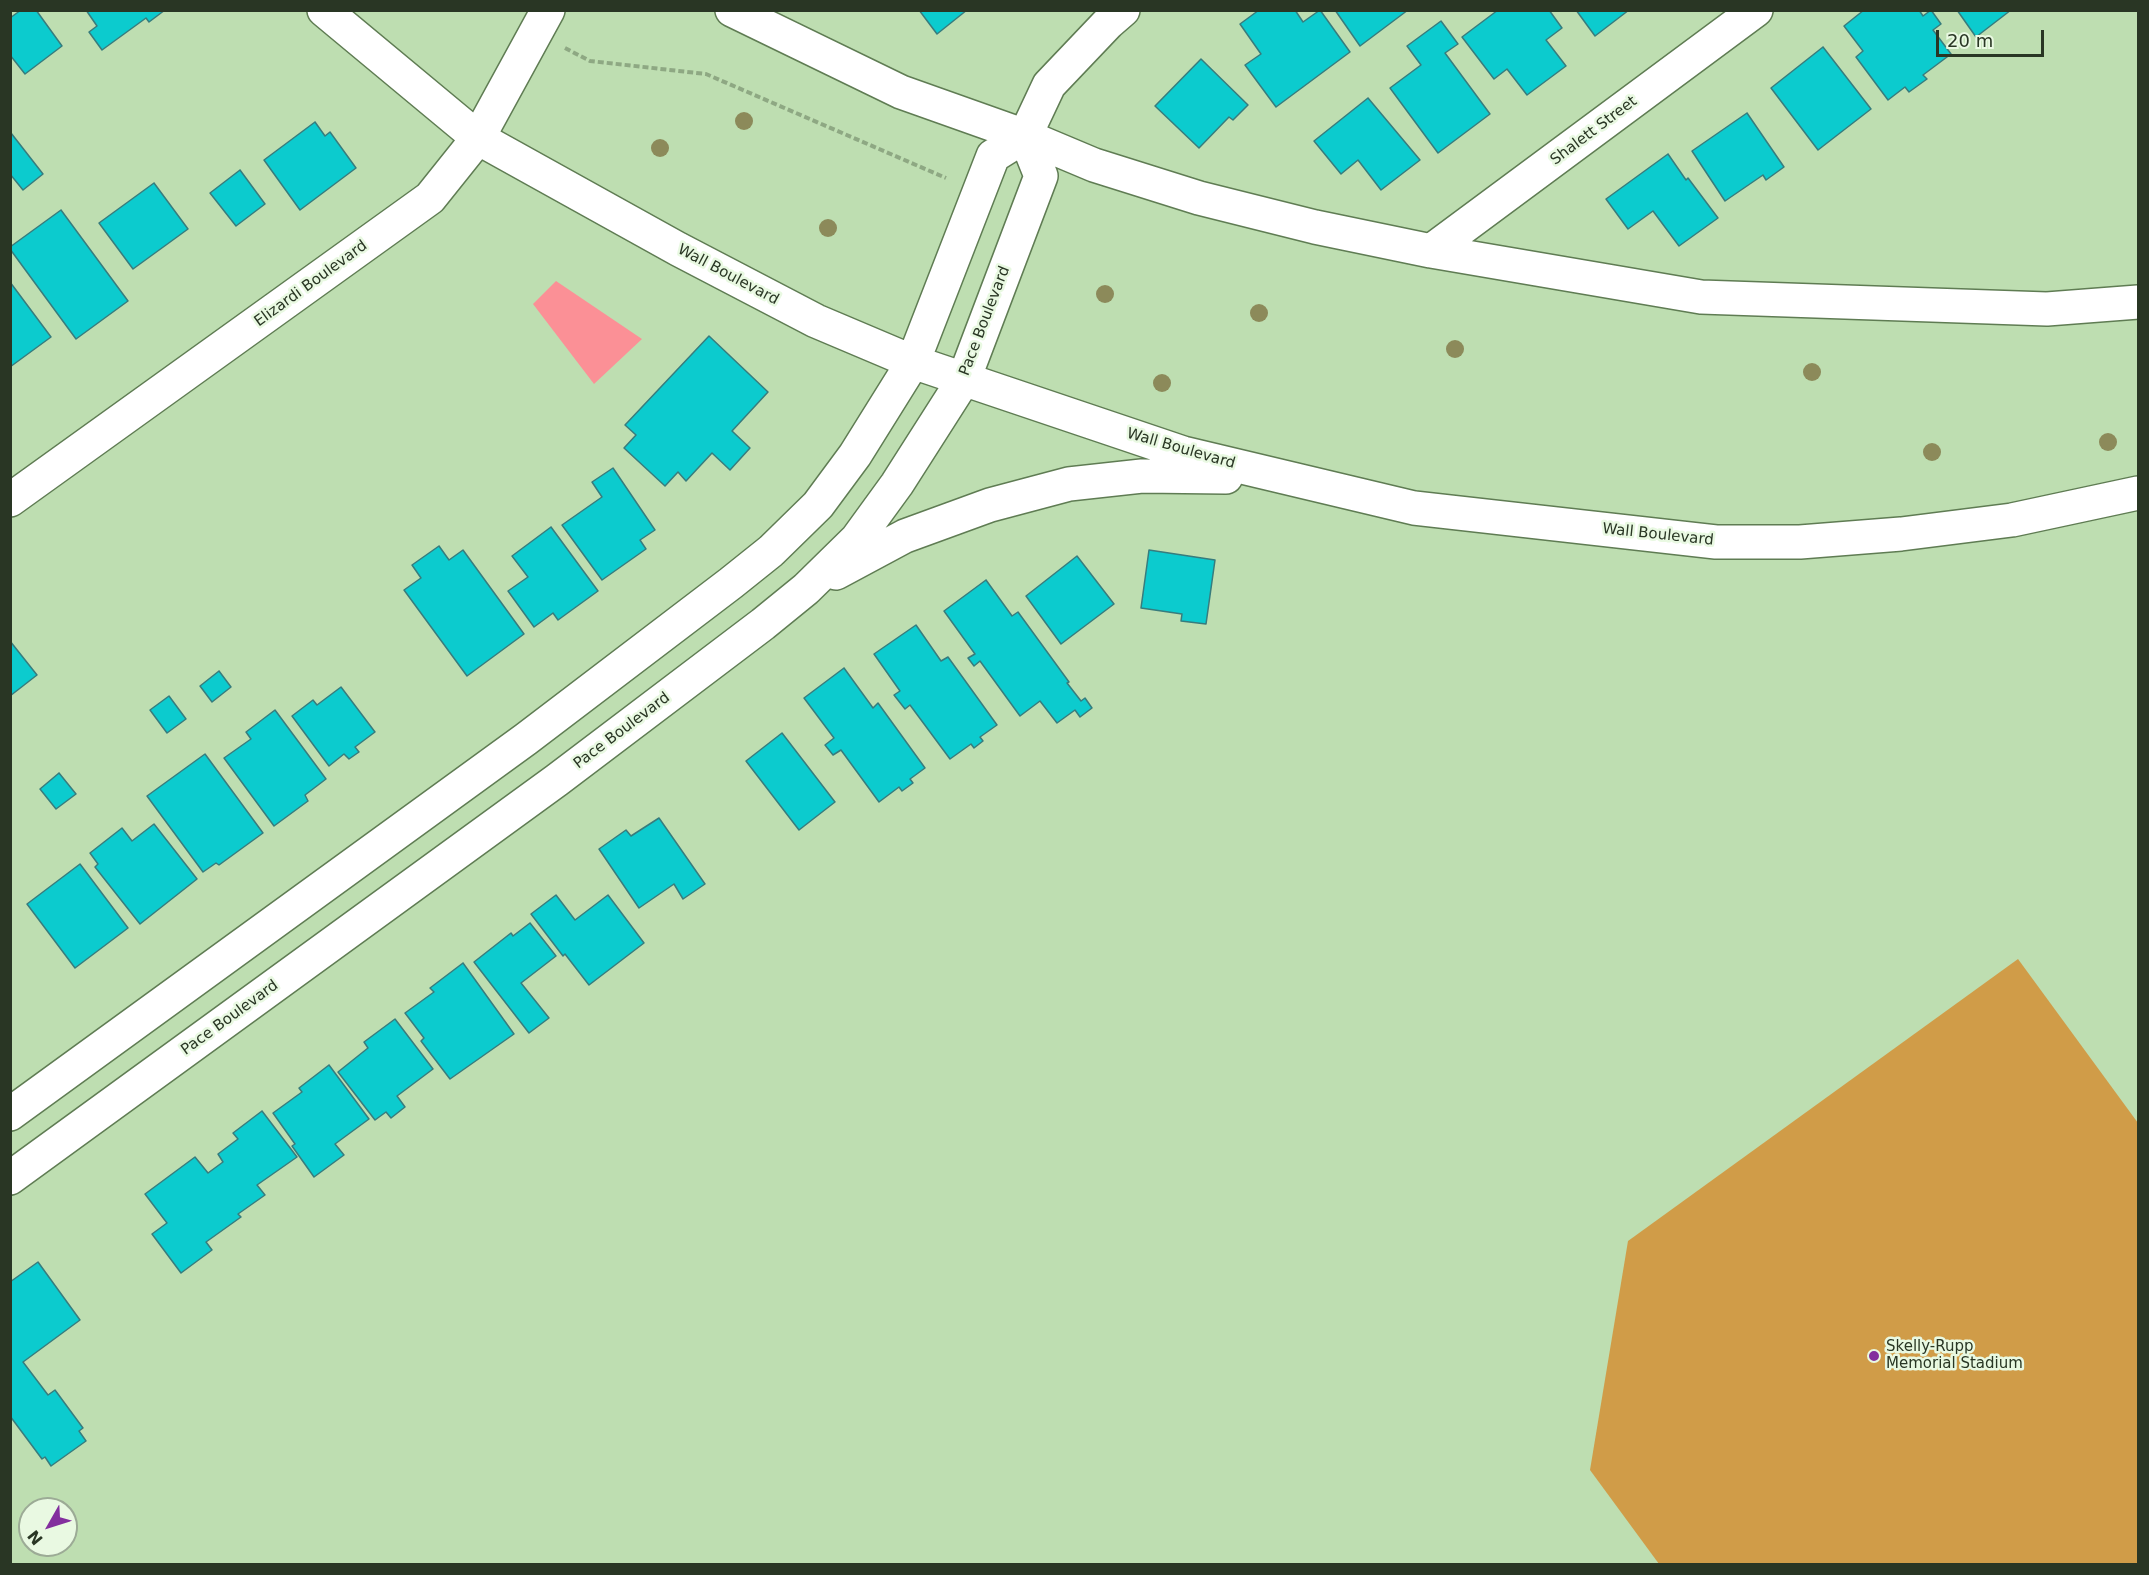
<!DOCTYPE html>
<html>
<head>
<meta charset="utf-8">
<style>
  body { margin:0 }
  #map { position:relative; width:2149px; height:1575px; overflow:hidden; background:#bedeb1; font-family:"DejaVu Sans",sans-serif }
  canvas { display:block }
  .frame { position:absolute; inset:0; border:12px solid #293624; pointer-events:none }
  .north { position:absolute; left:18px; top:1497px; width:60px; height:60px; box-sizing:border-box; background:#e9f9e2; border:2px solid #9cab96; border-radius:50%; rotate:231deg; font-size:16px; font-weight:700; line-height:24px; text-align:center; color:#293624 }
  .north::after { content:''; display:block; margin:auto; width:21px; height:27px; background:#832f9e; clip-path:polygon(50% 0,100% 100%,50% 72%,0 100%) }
  .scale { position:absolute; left:1936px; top:30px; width:108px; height:27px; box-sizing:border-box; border:3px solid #293624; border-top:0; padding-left:8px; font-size:18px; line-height:21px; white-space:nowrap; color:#293624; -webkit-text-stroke:4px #e9f9e2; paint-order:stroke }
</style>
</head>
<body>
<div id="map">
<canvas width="2149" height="1575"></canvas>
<div class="frame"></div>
<div class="north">N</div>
<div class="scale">20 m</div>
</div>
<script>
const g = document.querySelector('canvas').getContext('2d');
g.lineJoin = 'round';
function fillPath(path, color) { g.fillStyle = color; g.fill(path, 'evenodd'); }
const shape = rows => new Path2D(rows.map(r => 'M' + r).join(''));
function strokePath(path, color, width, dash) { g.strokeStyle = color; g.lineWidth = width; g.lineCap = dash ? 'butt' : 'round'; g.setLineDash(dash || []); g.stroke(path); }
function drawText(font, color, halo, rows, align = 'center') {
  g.font = font + ' "DejaVu Sans",sans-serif'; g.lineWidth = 5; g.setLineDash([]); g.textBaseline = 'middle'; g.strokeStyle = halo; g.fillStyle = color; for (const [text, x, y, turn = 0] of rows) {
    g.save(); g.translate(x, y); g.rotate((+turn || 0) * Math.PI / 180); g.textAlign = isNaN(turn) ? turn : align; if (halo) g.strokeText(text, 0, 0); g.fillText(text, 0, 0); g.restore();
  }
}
fillPath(shape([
  [2018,959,2138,1123,2138,1564,1659,1564,1590,1470,1628,1241]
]), '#d09c48');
fillPath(shape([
  [556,281,642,339,594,384,533,304]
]), '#fb9096');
const building = shape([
  [21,10,36,10,62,46,25,74,10,55,10,18,21,10],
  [86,10,165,10,149,22,146,18,102,50,89,32,97,26,86,10],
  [919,10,967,10,937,34,919,10],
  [1259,10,1295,10,1303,22,1320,10,1350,52,1276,107,1245,65,1261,54,1240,24,1259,10],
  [1335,10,1408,10,1360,46,1335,10],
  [1498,10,1549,10,1562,28,1546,40,1566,66,1527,95,1507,69,1494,79,1462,37,1498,10],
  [1576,10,1629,10,1595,36,1576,10],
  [1864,10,1919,10,1923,16,1931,10,1941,24,1933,30,1951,54,1923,75,1927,79,1909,92,1905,87,1888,100,1856,57,1863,51,1844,26,1864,10],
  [1957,10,2011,10,1976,37,1957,10],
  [1441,21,1458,44,1445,53,1490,114,1438,153,1390,88,1421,65,1407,46,1441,21],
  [1823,47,1871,109,1818,150,1771,88,1823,47],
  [1201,59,1248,105,1233,120,1229,117,1199,148,1155,106,1201,59],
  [1368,98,1420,160,1381,190,1358,160,1341,174,1314,141,1368,98],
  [1747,113,1784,167,1766,180,1763,175,1725,201,1692,151,1747,113],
  [315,122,325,136,330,132,356,168,300,210,264,160,315,122],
  [11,133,43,174,23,190,10,174,11,133],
  [1668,154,1686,180,1688,178,1718,218,1679,246,1653,211,1628,229,1606,199,1668,154],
  [240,170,265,204,236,226,210,193,240,170],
  [154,183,188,229,133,269,99,223,154,183],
  [61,210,128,301,76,339,10,249,10,247,61,210],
  [10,282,51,337,10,367,10,282],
  [709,336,768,392,732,431,750,448,730,470,712,453,686,481,678,472,665,486,624,448,636,435,625,425,709,336],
  [613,468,655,530,640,540,646,549,602,580,562,525,602,497,592,482,613,468],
  [551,527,598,591,558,620,553,613,534,627,508,591,528,577,512,556,551,527],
  [439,546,449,560,463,550,524,634,467,676,404,590,421,578,412,565,439,546],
  [1149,550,1215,560,1206,624,1181,621,1182,614,1141,608,1149,550],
  [1077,556,1114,604,1061,644,1026,596,1077,556],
  [986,580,1012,616,1018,612,1069,682,1067,683,1081,701,1085,698,1092,708,1080,717,1075,710,1057,723,1040,701,1020,716,980,661,974,666,968,658,975,654,944,611,986,580],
  [916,625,941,661,948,657,997,725,980,737,983,741,974,748,971,744,950,759,910,705,905,709,894,695,900,691,874,654,916,625],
  [10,641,37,675,10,696,10,641],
  [844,668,873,708,878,703,925,768,910,779,913,783,902,791,899,787,879,802,841,750,833,755,825,745,834,738,804,698,844,668],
  [219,671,231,687,212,702,200,686,219,671],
  [341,687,375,732,355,747,359,752,349,759,344,754,329,766,292,716,313,700,317,705,341,687],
  [169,696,186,719,167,733,150,710,169,696],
  [275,710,326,779,305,795,308,801,274,826,224,758,251,739,246,732,275,710],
  [782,733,835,802,799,830,746,761,782,733],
  [205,754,263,833,219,865,216,863,203,872,147,796,205,754],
  [59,773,76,794,56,809,40,789,59,773],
  [659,818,705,884,683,899,674,884,639,908,599,849,626,830,631,836,659,818],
  [154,824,197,879,140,924,95,867,98,864,90,853,122,828,132,841,154,824],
  [80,864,128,928,75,968,27,904,80,864],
  [556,895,575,920,608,895,644,943,589,985,565,954,563,956,531,914,556,895],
  [530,923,556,956,521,983,549,1018,529,1033,474,962,511,933,513,936,530,923],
  [463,963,514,1034,450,1079,421,1041,424,1038,405,1013,434,992,430,988,463,963],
  [395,1019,433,1069,397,1096,405,1107,391,1118,386,1112,375,1120,338,1072,368,1048,364,1042,395,1019],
  [329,1065,369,1119,335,1144,344,1155,314,1177,292,1146,295,1144,273,1113,302,1092,299,1088,329,1065],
  [262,1111,297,1157,257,1185,265,1195,238,1214,241,1217,206,1242,212,1250,181,1273,152,1234,167,1223,145,1194,195,1157,208,1173,223,1162,218,1154,238,1139,233,1133,262,1111],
  [38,1262,80,1320,23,1362,48,1395,55,1390,83,1428,79,1431,86,1441,51,1466,45,1457,42,1459,10,1416,10,1282,38,1262]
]);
fillPath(building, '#0ccbce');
strokePath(building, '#377c7d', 1.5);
const minor = shape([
  [324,10,478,138,678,249,816,321,913,362,1183,453,1414,508,1716,542,1800,542,1901,534,2012,520,2138,493],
  [732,10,901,92,1025,136,1094,165,1199,198,1315,227,1431,251,1701,297,2047,309,2138,302],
  [1431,251,1756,10],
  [10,500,430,198,478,138,548,10],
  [836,573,905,536,990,505,1069,484,1142,476,1226,477],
  [10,1114,526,739,731,583,771,551,818,505,855,455,913,362,993,156,1025,136,1049,85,1108,23,1123,10],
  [10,1178,557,780,763,624,806,589,857,539,897,484,964,379,1041,176,1025,136]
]);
strokePath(minor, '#5f7c53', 36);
strokePath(shape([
  [565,48,590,61,706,74,946,178]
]), '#8ea883', 4, [6, 3]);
strokePath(minor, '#fff', 33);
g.fillStyle = '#8c8a5a';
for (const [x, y] of [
  [744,121],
  [660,148],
  [828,228],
  [1105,294],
  [1259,313],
  [1455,349],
  [1812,372],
  [1162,383],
  [2108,442],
  [1932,452]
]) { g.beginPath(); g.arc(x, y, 9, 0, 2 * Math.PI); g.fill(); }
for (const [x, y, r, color] of [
  [1874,1356,6,"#832f9e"]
]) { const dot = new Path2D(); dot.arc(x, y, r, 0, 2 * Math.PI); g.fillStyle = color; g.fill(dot); strokePath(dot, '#e9f9e2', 2); }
drawText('15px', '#293624', '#e9f9e2', [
  ["Shalett Street",1594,131,-37],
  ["Wall Boulevard",728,275,28],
  ["Elizardi Boulevard",311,284,-36],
  ["Pace Boulevard",985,321,-69],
  ["Wall Boulevard",1181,449,16],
  ["Wall Boulevard",1658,535,6],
  ["Pace Boulevard",622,731,-37],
  ["Pace Boulevard",230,1018,-36]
]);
drawText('15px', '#293624', '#e9f9e2', [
  ["Skelly-Rupp",1886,1347],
  ["Memorial Stadium",1886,1364]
], 'left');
</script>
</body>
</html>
